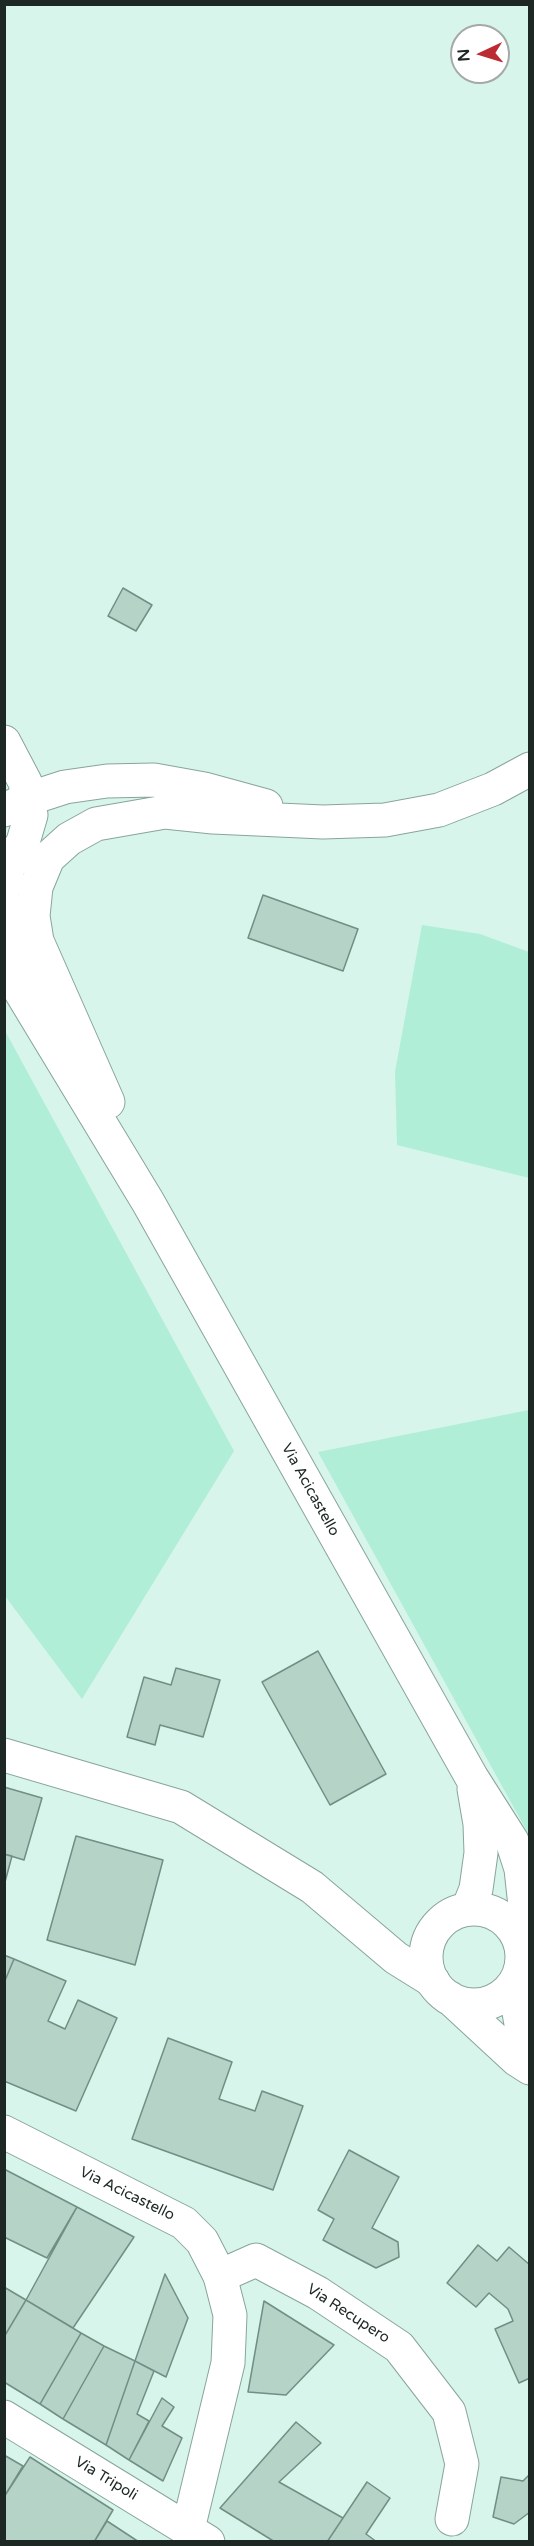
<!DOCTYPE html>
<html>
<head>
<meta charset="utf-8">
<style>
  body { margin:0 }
  #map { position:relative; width:534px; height:2546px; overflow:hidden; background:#d7f5ea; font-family:"Varela Round",sans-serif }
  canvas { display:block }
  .frame { position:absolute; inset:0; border:6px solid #1d2824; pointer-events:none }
  .north { position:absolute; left:450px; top:24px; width:60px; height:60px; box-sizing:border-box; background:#fff; border:2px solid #a5a9a7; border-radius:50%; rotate:266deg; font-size:16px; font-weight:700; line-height:24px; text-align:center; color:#1d2824 }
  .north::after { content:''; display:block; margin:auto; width:21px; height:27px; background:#bb2b32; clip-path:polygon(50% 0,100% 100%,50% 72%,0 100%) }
</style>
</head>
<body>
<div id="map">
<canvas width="534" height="2546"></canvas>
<div class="frame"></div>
<div class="north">N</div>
</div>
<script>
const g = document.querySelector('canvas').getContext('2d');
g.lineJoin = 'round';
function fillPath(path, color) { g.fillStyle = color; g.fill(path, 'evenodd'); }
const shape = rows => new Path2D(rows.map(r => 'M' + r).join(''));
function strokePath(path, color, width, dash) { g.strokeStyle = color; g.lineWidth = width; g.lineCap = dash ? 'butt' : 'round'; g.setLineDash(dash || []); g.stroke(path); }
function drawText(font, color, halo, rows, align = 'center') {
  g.font = font + ' "Varela Round",sans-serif'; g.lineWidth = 4.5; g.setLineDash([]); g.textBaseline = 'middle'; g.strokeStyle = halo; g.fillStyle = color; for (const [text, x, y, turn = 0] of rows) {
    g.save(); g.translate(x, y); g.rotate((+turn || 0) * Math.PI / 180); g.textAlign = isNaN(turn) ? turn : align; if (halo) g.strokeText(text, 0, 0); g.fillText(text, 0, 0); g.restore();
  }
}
fillPath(shape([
  [422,925,480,934,529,952,529,1178,397,1145,395,1072],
  [4,1029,234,1451,82,1699,5,1596],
  [529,1410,530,1410,529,1835,318,1452]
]), '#b0eed8');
const building = shape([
  [123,588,152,605,136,631,108,616,123,588],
  [263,895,358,929,343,971,248,938,263,895],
  [318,1651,386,1774,330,1805,262,1682,318,1651],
  [176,1668,220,1680,203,1737,160,1725,155,1745,127,1737,144,1677,171,1685,176,1668],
  [4,1787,42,1798,24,1860,4,1854,4,1787],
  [76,1836,163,1860,135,1965,47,1940,76,1836],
  [4,1854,12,1856,5,1882,4,1882,4,1854],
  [4,1955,14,1959,4,1983,4,1955],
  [14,1959,66,1981,48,2021,65,2029,78,2000,117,2018,76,2111,4,2081,4,1983,14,1959],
  [168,2038,232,2062,219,2099,255,2111,262,2091,303,2106,273,2190,132,2139,168,2038],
  [349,2150,399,2177,372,2228,398,2242,399,2257,376,2268,323,2240,334,2219,318,2210,349,2150],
  [4,2169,77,2207,47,2258,4,2237,4,2169],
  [77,2207,134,2237,73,2328,26,2300,77,2207],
  [478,2245,497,2261,509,2247,530,2265,530,2378,519,2383,495,2329,513,2321,508,2309,489,2293,476,2307,447,2283,478,2245],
  [165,2274,188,2318,166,2377,135,2361,165,2274],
  [4,2287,26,2300,4,2337,4,2287],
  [26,2300,81,2333,40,2404,4,2382,4,2337,26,2300],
  [264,2301,334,2345,286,2395,248,2392,264,2301],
  [81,2333,104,2346,63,2419,40,2404,81,2333],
  [104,2346,135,2361,106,2445,63,2419,104,2346],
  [135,2361,154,2371,137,2414,149,2421,129,2460,106,2445,135,2361],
  [162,2398,174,2407,162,2426,182,2438,163,2481,129,2460,162,2398],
  [296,2422,321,2443,279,2482,343,2518,327,2542,275,2542,220,2508,296,2422],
  [4,2455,23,2466,4,2497,4,2455],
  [30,2457,113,2510,94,2542,4,2542,4,2497,30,2457],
  [530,2474,530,2512,514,2524,493,2517,501,2477,523,2481,530,2474],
  [367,2482,390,2498,366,2534,377,2542,327,2542,367,2482],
  [107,2521,139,2542,94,2542,107,2521]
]);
fillPath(building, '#b5d3c7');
strokePath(building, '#738e84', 1.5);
const minor = shape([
  [220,2276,256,2260,318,2293,399,2347,449,2412,462,2464,452,2519]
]);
const tertiary = shape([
  [4,742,25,782,31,815,23,842,8,868,4,887],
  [4,902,10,931,30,978,49,1009],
  [4,1755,181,1807,312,1887,396,1958,433,1981],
  [4,2132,184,2223,202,2241,220,2276,230,2315,228,2363,188,2529],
  [4,2417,208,2542]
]);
const secondary = shape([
  [4,810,28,799,65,787,107,781,154,780,204,789,266,806],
  [4,964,148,1202,472,1778,512,1841,521,1869,525,1906,520,1942],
  [108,1102,37,941,33,916,36,887,48,858,69,839,96,824,165,812,213,817,323,822,385,820,439,810,493,789,530,769],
  [468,1909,476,1889,481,1853,480,1824,474,1789],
  '426 1957a48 48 0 1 1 96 0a48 48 0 1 1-96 0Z',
  [514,1984,521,2024,530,2035],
  [450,1998,516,2059,530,2068]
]);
strokePath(minor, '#89a59a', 35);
strokePath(tertiary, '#89a59a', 35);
strokePath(secondary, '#89a59a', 35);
strokePath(minor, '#fff', 33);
strokePath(tertiary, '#fff', 33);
strokePath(secondary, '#fff', 33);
drawText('15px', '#1d2824', '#fff', [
  ["Via Acicastello",310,1490,61],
  ["Via Acicastello",127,2194,26],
  ["Via Recupero",348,2314,33],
  ["Via Tripoli",106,2479,31]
]);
</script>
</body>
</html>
